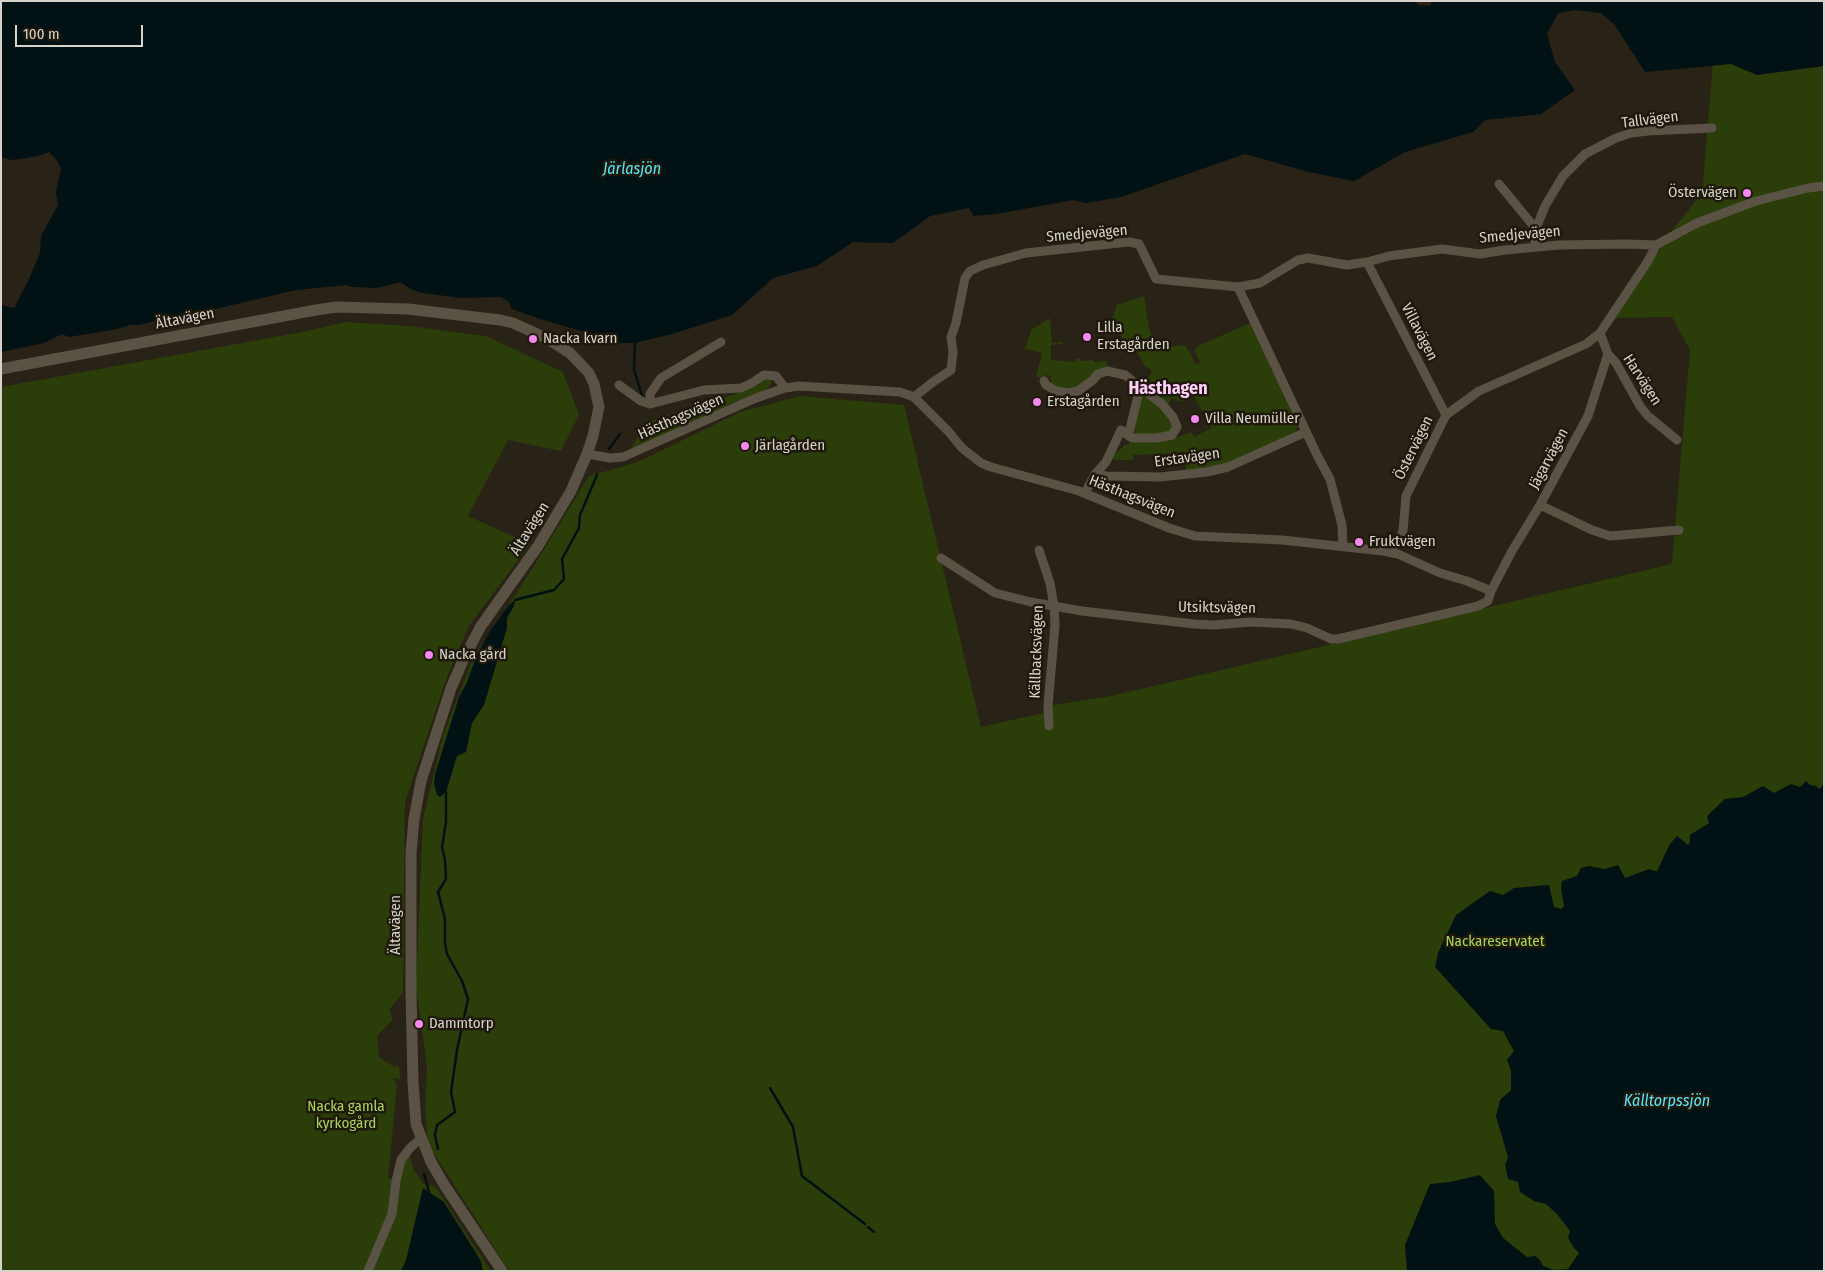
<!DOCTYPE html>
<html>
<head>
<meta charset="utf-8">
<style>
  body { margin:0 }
  #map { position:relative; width:1825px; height:1272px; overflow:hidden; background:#292216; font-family:"Fira Sans Condensed",sans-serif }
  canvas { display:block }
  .frame { position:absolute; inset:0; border:2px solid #d7d3cb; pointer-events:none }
  .scale { position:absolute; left:15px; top:25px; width:128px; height:22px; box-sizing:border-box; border:2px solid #d7d3cb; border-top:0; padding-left:6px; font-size:15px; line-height:18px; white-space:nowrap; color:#d7d3cb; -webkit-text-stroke:4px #1f190d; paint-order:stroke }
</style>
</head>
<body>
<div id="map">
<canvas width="1825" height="1272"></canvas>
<div class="frame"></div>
<div class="scale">100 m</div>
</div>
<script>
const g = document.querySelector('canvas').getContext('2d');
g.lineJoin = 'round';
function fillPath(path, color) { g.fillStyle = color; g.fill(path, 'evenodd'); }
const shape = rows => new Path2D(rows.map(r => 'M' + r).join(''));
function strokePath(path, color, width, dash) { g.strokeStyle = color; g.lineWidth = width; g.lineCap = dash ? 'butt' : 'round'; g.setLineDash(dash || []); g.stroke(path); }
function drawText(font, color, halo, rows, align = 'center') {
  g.font = font + ' "Fira Sans Condensed",sans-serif'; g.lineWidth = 5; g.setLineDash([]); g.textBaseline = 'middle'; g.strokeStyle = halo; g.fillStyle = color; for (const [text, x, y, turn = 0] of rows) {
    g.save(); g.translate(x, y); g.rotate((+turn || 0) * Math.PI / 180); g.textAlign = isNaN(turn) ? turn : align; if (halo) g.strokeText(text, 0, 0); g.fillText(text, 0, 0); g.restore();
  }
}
fillPath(shape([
  [1718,1,1824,1,1824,1271,509,1271,428,1144,425,1111,427,1067,416,986,423,819,443,735,473,658,525,580,589,476,638,462,740,412,801,396,904,405,981,727,1043,713,1048,706,1111,696,1672,564,1690,350,1672,317,1615,318,1671,232,1702,193],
  [1144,296,1149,328,1152,337,1163,345,1170,347,1180,345,1186,346,1196,364,1200,363,1195,350,1198,346,1250,323,1295,416,1298,422,1296,432,1234,460,1214,467,1187,472,1183,452,1164,454,1133,455,1133,460,1115,460,1112,458,1113,456,1125,445,1132,442,1172,439,1192,432,1194,437,1211,428,1194,396,1182,402,1172,398,1169,404,1145,386,1152,370,1145,366,1131,342,1125,344,1112,319,1117,305],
  [1050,318,1052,343,1062,342,1063,344,1051,345,1051,360,1076,362,1076,359,1080,359,1080,361,1093,360,1094,362,1107,361,1107,367,1086,383,1066,391,1051,385,1051,376,1045,375,1045,378,1036,377,1042,353,1025,349,1031,330],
  [346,322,409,326,486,336,563,372,579,415,561,451,508,440,468,516,530,544,469,626,448,674,405,802,403,992,389,1010,393,1019,377,1036,379,1057,394,1067,399,1066,400,1079,392,1078,397,1085,388,1178,392,1179,403,1150,408,1147,413,1169,424,1184,435,1186,491,1271,1,1271,1,387,302,332],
  [764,379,771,380,772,382,768,389,631,449,645,423,741,392,759,385],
  [1142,395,1146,395,1169,416,1173,427,1166,435,1133,436]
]), '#2b3d08');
fillPath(shape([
  [1,1,1415,1,1420,6,1421,5,1430,6,1432,1,1824,1,1824,66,1757,75,1731,64,1645,72,1614,24,1601,13,1575,10,1558,13,1547,34,1555,62,1575,90,1541,114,1485,120,1473,132,1405,152,1354,181,1309,172,1245,154,1121,197,1086,203,1073,200,996,214,974,216,969,208,930,216,893,243,853,242,817,266,773,278,732,315,672,334,635,343,615,343,601,337,537,318,512,309,508,301,501,297,462,298,422,293,413,290,400,282,377,288,353,287,346,285,296,290,215,309,206,312,167,318,140,325,130,325,117,329,69,337,62,334,44,343,1,352,1,305,14,308,29,279,40,253,41,236,58,205,56,192,61,169,58,162,49,152,38,156,21,159,10,160,1,157],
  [515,600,514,606,507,618,507,628,484,705,472,723,466,752,457,756,446,792,440,797,437,795,434,782,436,771,459,697,467,682,476,657,490,631,509,605],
  [1806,781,1810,785,1816,786,1820,789,1824,783,1824,1271,1407,1271,1405,1245,1430,1184,1450,1182,1480,1175,1494,1191,1495,1224,1503,1238,1527,1257,1535,1256,1540,1260,1543,1266,1554,1270,1568,1269,1579,1253,1574,1248,1568,1238,1570,1231,1557,1214,1546,1204,1534,1201,1520,1192,1518,1182,1508,1179,1505,1165,1508,1157,1496,1116,1500,1100,1511,1090,1511,1071,1507,1060,1514,1051,1503,1031,1491,1029,1435,967,1438,953,1456,915,1490,891,1503,895,1514,888,1549,885,1554,907,1561,909,1564,906,1561,888,1562,881,1577,876,1581,868,1589,866,1605,869,1618,865,1625,878,1649,869,1654,871,1657,871,1670,844,1677,836,1688,845,1690,842,1690,835,1709,823,1707,816,1725,799,1743,797,1763,786,1774,793,1791,784,1800,787],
  [423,1188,444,1202,481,1261,483,1271,401,1271,406,1260]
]), '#021114');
strokePath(shape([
  [635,343,634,369,642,396],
  [609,449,620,434],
  [515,600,554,590,564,579,562,559,579,528,580,515,597,475],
  [770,1088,793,1127,802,1176,865,1224],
  [438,1149,435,1135,437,1125,455,1112,451,1092,457,1050,468,999,462,981,447,954,445,943,445,919,438,892,446,879,445,860,442,847,446,822,446,792],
  [424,1174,429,1192],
  [868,1227,874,1232]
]), '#021114', 2.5);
strokePath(shape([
  [1499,184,1536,229],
  [1535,247,1535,231,1545,206,1563,176,1585,154,1616,138,1631,133,1648,131,1712,128],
  [1367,262,1446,415],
  [1238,287,1318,457,1330,479,1342,525,1343,546],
  [1608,354,1616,363,1640,406,1648,416,1677,440],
  [1044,381,1046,385,1056,391,1068,393,1078,391,1093,380,1098,374,1107,371,1125,375,1162,404,1173,417,1177,427,1172,435,1157,438,1132,438,1121,430,1106,462,1095,474],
  [619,385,641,401,650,404,704,390,741,388,752,383,764,375,776,376,785,388],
  [914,397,933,382,951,370,953,352,951,337,956,323,965,278,970,271,983,265,1026,253,1129,242,1139,244,1156,279,1238,287,1260,283,1298,260,1308,258,1347,265,1367,262,1389,256,1442,249,1480,254,1505,250,1559,245,1626,244,1656,245],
  [650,404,650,394,661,378,721,342],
  [1126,434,1130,429,1140,387],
  [587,454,610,458,623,457,756,398,785,388,799,386,900,392,914,397,948,431,962,448,981,463,991,467,1079,491,1169,528,1195,536,1282,540,1383,551,1398,554,1440,573,1467,581,1491,591],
  [1085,493,1095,474,1107,476,1160,477,1207,472,1228,467,1306,432],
  [1540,505,1592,530,1610,536,1679,530],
  [1039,550,1050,583,1054,606,1055,625,1048,706,1049,726],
  [1384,551,1397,544,1403,531,1406,496,1446,415,1479,391,1586,344,1600,333,1648,261,1656,245,1697,223,1756,201,1808,188,1824,186],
  [941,558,995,593,1031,602,1082,611,1194,624,1214,625,1251,622,1291,624,1307,628,1331,639,1338,639,1478,606,1488,601,1491,591,1512,551,1540,505,1588,416,1608,354,1600,333],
  [368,1271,392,1214,396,1181,401,1160,410,1148,421,1138]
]), '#5a5345', 9);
strokePath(shape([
  [1,369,316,310,337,307,408,309,500,320,513,323,548,339,570,353,589,373,594,384,599,407,593,436,587,454,571,491,538,546,481,626,465,656,451,688,421,781,414,819,411,853,411,992,413,1082,416,1124,431,1162,445,1186,502,1271]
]), '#5a5345', 11);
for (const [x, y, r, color] of [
  [1747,193,5,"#f589ef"],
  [1087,337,5,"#f589ef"],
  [533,339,5,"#f589ef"],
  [1037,402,5,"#f589ef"],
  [1195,419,5,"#f589ef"],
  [745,446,5,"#f589ef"],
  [1359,542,5,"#f589ef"],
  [429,655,5,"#f589ef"],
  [419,1024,5,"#f589ef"]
]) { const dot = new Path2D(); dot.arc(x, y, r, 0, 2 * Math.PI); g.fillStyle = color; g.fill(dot); strokePath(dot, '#1f190d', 2); }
drawText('15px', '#d7d3cb', '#1f190d', [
  ["Tallvägen",1650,120,-7],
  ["Smedjevägen",1087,234,-5],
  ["Smedjevägen",1520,235,-5],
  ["Ältavägen",185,319,-11],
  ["Villavägen",1419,332,63],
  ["Harvägen",1642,380,57],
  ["Hästhagsvägen",681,417,-24],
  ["Östervägen",1414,448,-64],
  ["Erstavägen",1187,458,-8],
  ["Jägarvägen",1549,459,-62],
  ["Hästhagsvägen",1132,497,22],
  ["Ältavägen",530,529,-58],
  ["Utsiktsvägen",1217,608,1],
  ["Källbacksvägen",1037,652,-88],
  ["Ältavägen",396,925,-90]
]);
drawText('15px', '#d7d3cb', '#1f190d', [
  ["Östervägen",1737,193,"right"],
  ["Lilla",1097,328],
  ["Erstagården",1097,345],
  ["Nacka kvarn",543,339],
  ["Erstagården",1047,402],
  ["Villa Neumüller",1205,419],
  ["Järlagården",755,446],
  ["Fruktvägen",1369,542],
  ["Nacka gård",439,655],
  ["Dammtorp",429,1024]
], 'left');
drawText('15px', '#a9d460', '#1f190d', [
  ["Nackareservatet",1495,942],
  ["Nacka gamla",346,1107],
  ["kyrkogård",346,1124]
]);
drawText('italic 16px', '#58e5f9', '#1f190d', [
  ["Järlasjön",632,170],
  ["Källtorpssjön",1667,1102]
]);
drawText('bold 18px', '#fecdfa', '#1f190d', [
  ["Hästhagen",1168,389]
]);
</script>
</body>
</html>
